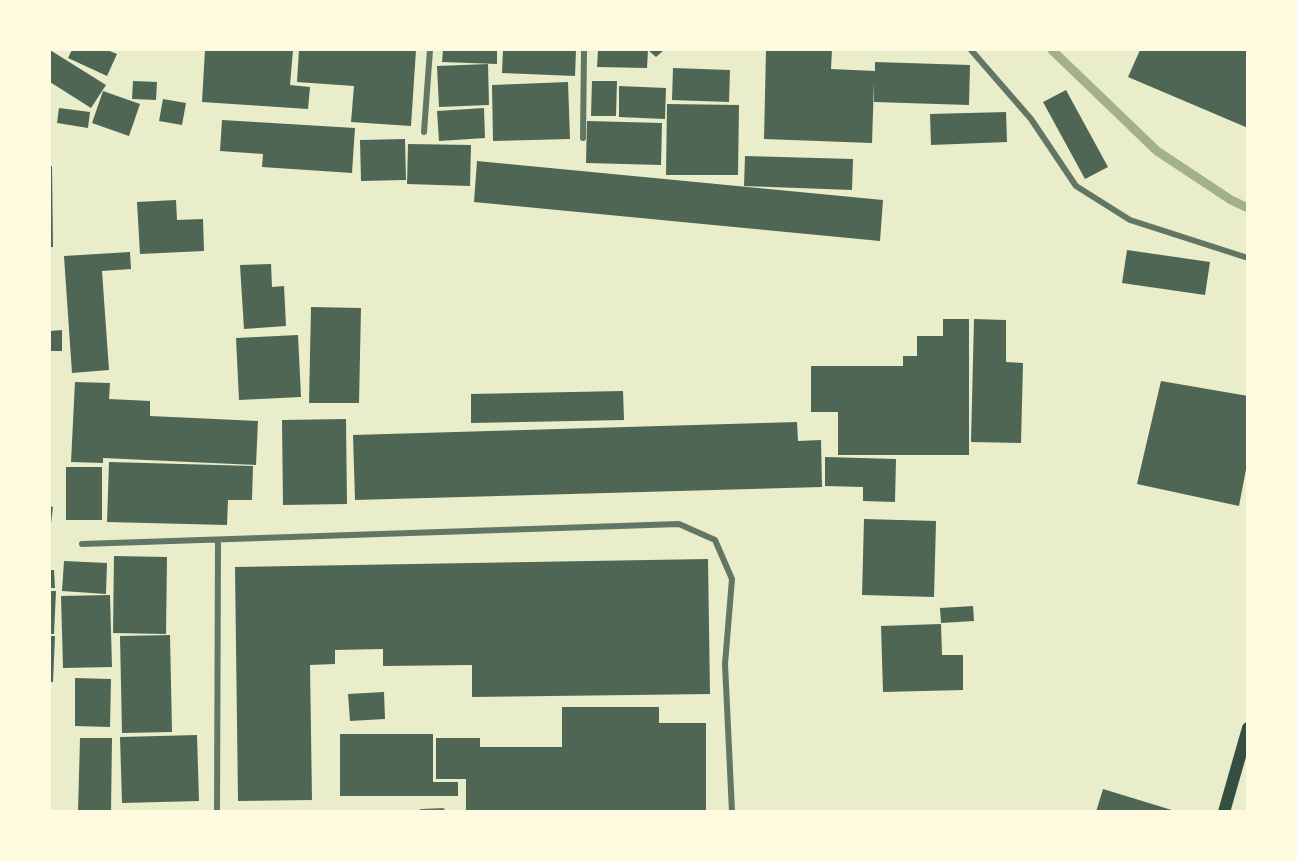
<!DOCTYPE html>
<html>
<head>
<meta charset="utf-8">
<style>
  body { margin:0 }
  #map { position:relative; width:1297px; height:861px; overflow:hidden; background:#e9edc9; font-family:Roboto,sans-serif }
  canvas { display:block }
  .frame { position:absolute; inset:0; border:51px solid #fefae0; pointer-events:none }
</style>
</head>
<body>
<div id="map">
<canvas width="1297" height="861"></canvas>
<div class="frame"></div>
</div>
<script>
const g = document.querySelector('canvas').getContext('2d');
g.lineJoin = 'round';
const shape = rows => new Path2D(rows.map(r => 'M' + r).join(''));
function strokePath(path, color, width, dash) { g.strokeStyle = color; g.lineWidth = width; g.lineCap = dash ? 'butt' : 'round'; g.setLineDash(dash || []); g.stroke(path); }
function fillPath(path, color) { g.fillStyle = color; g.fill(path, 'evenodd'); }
strokePath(shape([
  [1052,50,1157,151,1231,200,1248,208]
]), '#a3b18a', 9);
fillPath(shape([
  [50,50,106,85,91,108,50,82],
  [72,50,107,50,117,54,107,76,68,58],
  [205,50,293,50,290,85,310,87,308,109,202,102],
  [299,50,416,50,411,126,351,122,354,86,297,82],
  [443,50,497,50,497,64,442,62],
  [503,50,576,50,575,76,502,73],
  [598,50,648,50,647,68,597,67],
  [648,50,664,50,656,57],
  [766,50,832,50,831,69,875,71,875,62,970,65,969,105,874,102,874,82,872,143,764,139],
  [1140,50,1248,50,1248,128,1128,77],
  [488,64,489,105,439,107,437,66],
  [673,68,730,70,729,102,672,100],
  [133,81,157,82,156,100,132,99],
  [592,81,617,81,616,116,591,116],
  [568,82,570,139,493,141,492,85],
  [619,86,666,88,665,119,619,117],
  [1066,90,1108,167,1085,179,1043,102],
  [103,91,140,104,129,136,92,123],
  [163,99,186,103,182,125,159,121],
  [667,104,739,105,738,175,666,175],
  [59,108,90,112,88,128,57,123],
  [484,108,485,138,439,141,437,111],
  [1006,112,1007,142,931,145,930,114],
  [222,120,355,128,352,173,262,167,263,154,220,151],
  [587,121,662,123,661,165,586,163],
  [405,139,406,180,361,181,360,140],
  [408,144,471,145,470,186,407,184],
  [745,156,853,159,852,190,744,186],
  [477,161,883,200,880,241,474,202],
  [50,166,52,166,53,247,50,247],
  [176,200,177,220,203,219,204,251,140,254,137,202],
  [1127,250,1210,262,1205,295,1122,283],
  [130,252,131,269,102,271,109,370,72,373,64,256],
  [271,264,272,287,284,286,286,326,244,329,240,265],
  [311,307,361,308,359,403,309,403],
  [943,319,969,319,969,455,838,455,838,412,811,412,811,366,903,366,903,356,917,356,917,336,943,336],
  [974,319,1006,320,1006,362,1023,363,1021,443,971,442],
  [62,330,62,351,50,351,50,331],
  [298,335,301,397,239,400,236,338],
  [1161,381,1248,396,1248,459,1239,506,1137,484],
  [75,382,110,383,109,399,150,401,150,416,258,421,256,465,103,458,103,463,71,462],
  [623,391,624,420,471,423,471,394],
  [346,419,347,504,283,505,282,420],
  [797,422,798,441,821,440,822,487,355,500,353,435],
  [825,457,896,459,895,502,863,501,863,487,825,486],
  [109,462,253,466,252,500,228,500,227,525,107,522],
  [66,467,102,467,102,520,66,520],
  [50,506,53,507,51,524,50,524],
  [864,519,936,521,934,597,862,595],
  [114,556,167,557,166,634,113,633],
  [708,559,710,694,472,697,472,665,383,666,383,649,335,650,335,664,310,665,312,800,238,801,235,567],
  [64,561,107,563,106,594,62,591],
  [50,570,54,570,55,588,50,588],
  [50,591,56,591,54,634,50,634],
  [110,595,112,667,63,668,61,596],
  [973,606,974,621,941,623,940,608],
  [941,624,942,655,963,655,963,690,883,692,881,626],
  [170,635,172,732,122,733,120,636],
  [50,636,55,636,53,682,50,682],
  [75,678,111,679,110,727,75,726],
  [384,692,385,719,350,721,348,694],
  [562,707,659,707,659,723,706,723,706,812,466,812,466,779,436,779,436,738,480,738,480,747,562,747],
  [340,734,433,734,433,782,458,782,458,796,340,796],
  [197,735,199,801,122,803,120,737],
  [80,738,112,738,111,812,78,812],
  [1103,789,1175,811,1175,812,1096,812]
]), '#4f6655');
strokePath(shape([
  [971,50,1031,119,1076,186,1130,220,1248,258],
  [424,132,430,50],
  [583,138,584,50],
  [82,544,679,524,715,540,732,579,725,664,732,812],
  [217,812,218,540],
  [422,812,442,811]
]), '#617663', 6);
strokePath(shape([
  [1224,812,1248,728]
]), '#344e41', 12);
</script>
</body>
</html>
